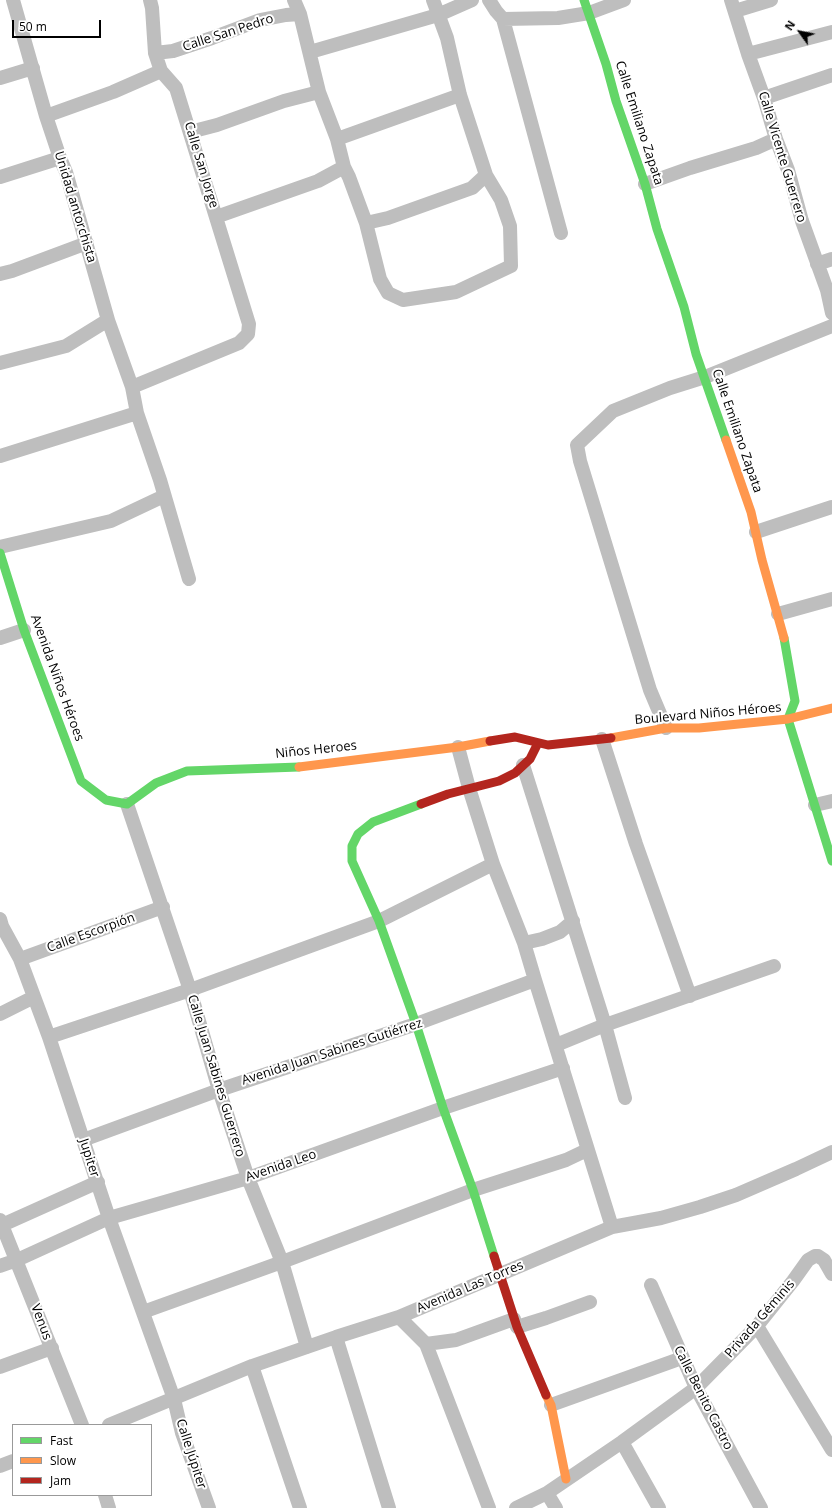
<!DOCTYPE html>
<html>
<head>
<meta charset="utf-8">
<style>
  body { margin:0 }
  #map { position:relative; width:832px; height:1508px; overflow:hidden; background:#fff; font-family:"Open Sans",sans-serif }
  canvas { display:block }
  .legend { position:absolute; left:12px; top:1424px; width:140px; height:72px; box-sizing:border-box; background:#fff; border:1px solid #999; margin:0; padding:5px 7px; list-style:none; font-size:12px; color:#000 }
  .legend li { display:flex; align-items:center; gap:8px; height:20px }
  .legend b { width:20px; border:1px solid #999 }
  .north { position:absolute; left:780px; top:12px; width:40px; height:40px; -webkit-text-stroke:3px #fff; paint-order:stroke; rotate:303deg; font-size:11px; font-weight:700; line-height:16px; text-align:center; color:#000 }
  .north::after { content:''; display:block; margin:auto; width:14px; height:18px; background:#000; clip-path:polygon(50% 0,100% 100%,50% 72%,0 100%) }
  .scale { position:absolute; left:12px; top:20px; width:89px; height:18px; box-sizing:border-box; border:2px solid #000; border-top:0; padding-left:5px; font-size:12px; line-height:14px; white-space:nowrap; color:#000; -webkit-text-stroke:3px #fff; paint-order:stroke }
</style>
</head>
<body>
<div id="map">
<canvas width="832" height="1508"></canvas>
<ul class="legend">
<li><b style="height:5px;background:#63d668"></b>Fast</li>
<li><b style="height:5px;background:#ff974d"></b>Slow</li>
<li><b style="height:5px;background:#b3261e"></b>Jam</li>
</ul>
<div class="north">N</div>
<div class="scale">50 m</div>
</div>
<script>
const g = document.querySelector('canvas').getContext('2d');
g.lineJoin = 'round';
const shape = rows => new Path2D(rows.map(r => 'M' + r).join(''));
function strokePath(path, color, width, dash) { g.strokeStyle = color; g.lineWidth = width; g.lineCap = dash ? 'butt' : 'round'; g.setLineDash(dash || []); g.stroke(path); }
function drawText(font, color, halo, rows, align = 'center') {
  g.font = font + ' "Open Sans",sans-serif'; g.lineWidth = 4; g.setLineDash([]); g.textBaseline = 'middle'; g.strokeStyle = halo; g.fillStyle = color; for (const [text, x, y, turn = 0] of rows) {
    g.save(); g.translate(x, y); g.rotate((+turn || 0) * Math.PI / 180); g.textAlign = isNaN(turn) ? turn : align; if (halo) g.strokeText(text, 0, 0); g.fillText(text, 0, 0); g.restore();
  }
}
strokePath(shape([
  [13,0,46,116,60,158,66,172,108,320,132,387,137,413,160,480,189,579],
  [294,0,300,14,319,92,337,139,344,167,349,177,366,223,380,279,388,293,403,300,456,292,511,266,510,226,501,200,486,175,460,95,447,38,433,0],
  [489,0,496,11,503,19,561,233],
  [731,0,748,54,764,98,776,139,788,170,802,221,827,290,832,313],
  [735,11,771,0],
  [503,19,558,18,589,13,624,0],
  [310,52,438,15,472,0],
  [155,53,173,51,212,38,260,20,286,15,300,14],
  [748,54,832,32],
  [0,78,33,68],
  [764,98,832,75],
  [46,116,113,92,161,71],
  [190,132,217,125,284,101,319,92],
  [337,139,460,95],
  [0,177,60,158],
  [645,184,690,168,756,148,776,139],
  [216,217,318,181,344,167],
  [366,223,388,218,472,188,486,175],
  [817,264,832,259],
  [0,274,12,271,87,243],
  [0,363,66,346,108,320],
  [132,387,239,343,248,334,249,324,176,88,161,71,155,53,152,8,150,0],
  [0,456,137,413],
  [756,532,832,507],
  [0,547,111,521,164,496],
  [778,614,832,599],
  [0,638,24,630],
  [666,728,650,690,580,461,577,445,613,411,670,388,705,377,832,326],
  [602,739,636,844,690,996],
  [458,747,469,788,493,864,524,943,535,980,612,1227],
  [523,765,605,1025,625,1098],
  [127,804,190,990,219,1090,248,1178,282,1262,307,1347],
  [815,805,832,801],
  [0,919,2,926,20,959,49,1037,109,1218,174,1399,182,1433,209,1508],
  [524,943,542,939,560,932,573,921],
  [20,959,163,907],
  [0,1014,34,997],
  [49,1037,190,990,379,921,493,864],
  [556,1045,605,1025,774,966],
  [83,1140,219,1090,416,1024,535,980],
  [0,1220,82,1425],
  [2,1225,98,1182],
  [0,1266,17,1260,109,1218,248,1178,443,1108,563,1068],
  [651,1285,696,1388,761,1508],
  [143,1312,282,1262,473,1190,566,1160,587,1150],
  [399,1317,426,1344,489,1508],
  [757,1326,832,1450],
  [517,1327,546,1318,590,1302],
  [336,1337,389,1508],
  [426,1344,456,1340,514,1319],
  [252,1366,300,1508],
  [0,1367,52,1348],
  [551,1405,682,1358],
  [109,1425,252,1366,336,1337,399,1317,612,1227,661,1218,700,1207,736,1195,796,1169,832,1152],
  [622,1442,659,1508],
  [0,1466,13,1461],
  [547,1493,556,1508],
  [105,1495,109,1508],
  [516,1508,547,1493,622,1442,696,1388,757,1326,793,1281,808,1260,815,1256,818,1256,824,1260,832,1274]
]), '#bebebe', 14);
strokePath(shape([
  [584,0,606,64,616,101,645,184,657,229,684,307,696,354,726,440],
  [0,553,24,630,81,781,106,800,127,804,156,783,187,771,299,767],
  [784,638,795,701,788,719,832,861],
  [421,804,373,822,358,834,352,846,352,861,379,921,416,1024,443,1108,473,1190,494,1256]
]), '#63d668', 9);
strokePath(shape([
  [726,440,751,512,762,560,784,638],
  [611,738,666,728,699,728,788,719,832,708],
  [299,767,458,747,490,741],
  [546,1395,551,1405,566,1479]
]), '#ff974d', 9);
strokePath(shape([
  [490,741,515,737,548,745,611,738],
  [421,804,448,794,499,781,515,773,530,759,538,743],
  [494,1256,517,1327,546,1395]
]), '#b3261e', 9);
drawText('13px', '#000', '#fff', [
  ["Calle San Pedro",228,33,-18],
  ["Calle Emiliano Zapata",639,123,72],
  ["Calle Vicente Guerrero",782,157,73],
  ["Calle San Jorge",201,165,73],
  ["Unidad antorchista",75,207,73],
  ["Calle Emiliano Zapata",737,431,71],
  ["Avenida Niños Héroes",57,678,70],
  ["Boulevard Niños Héroes",708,714,-5],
  ["Niños Heroes",316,750,-6],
  ["Calle Escorpión",91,933,-20],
  ["Avenida Juan Sabines Gutiérrez",332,1052,-18],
  ["Calle Juan Sabines Guerrero",216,1076,73],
  ["Jupiter",89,1158,72],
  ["Avenida Leo",281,1166,-19],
  ["Avenida Las Torres",470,1287,-23],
  ["Privada Géminis",760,1319,-49],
  ["Venus",41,1322,69],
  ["Calle Benito Castro",703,1398,63],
  ["Calle Júpiter",191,1454,72]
]);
</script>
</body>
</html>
